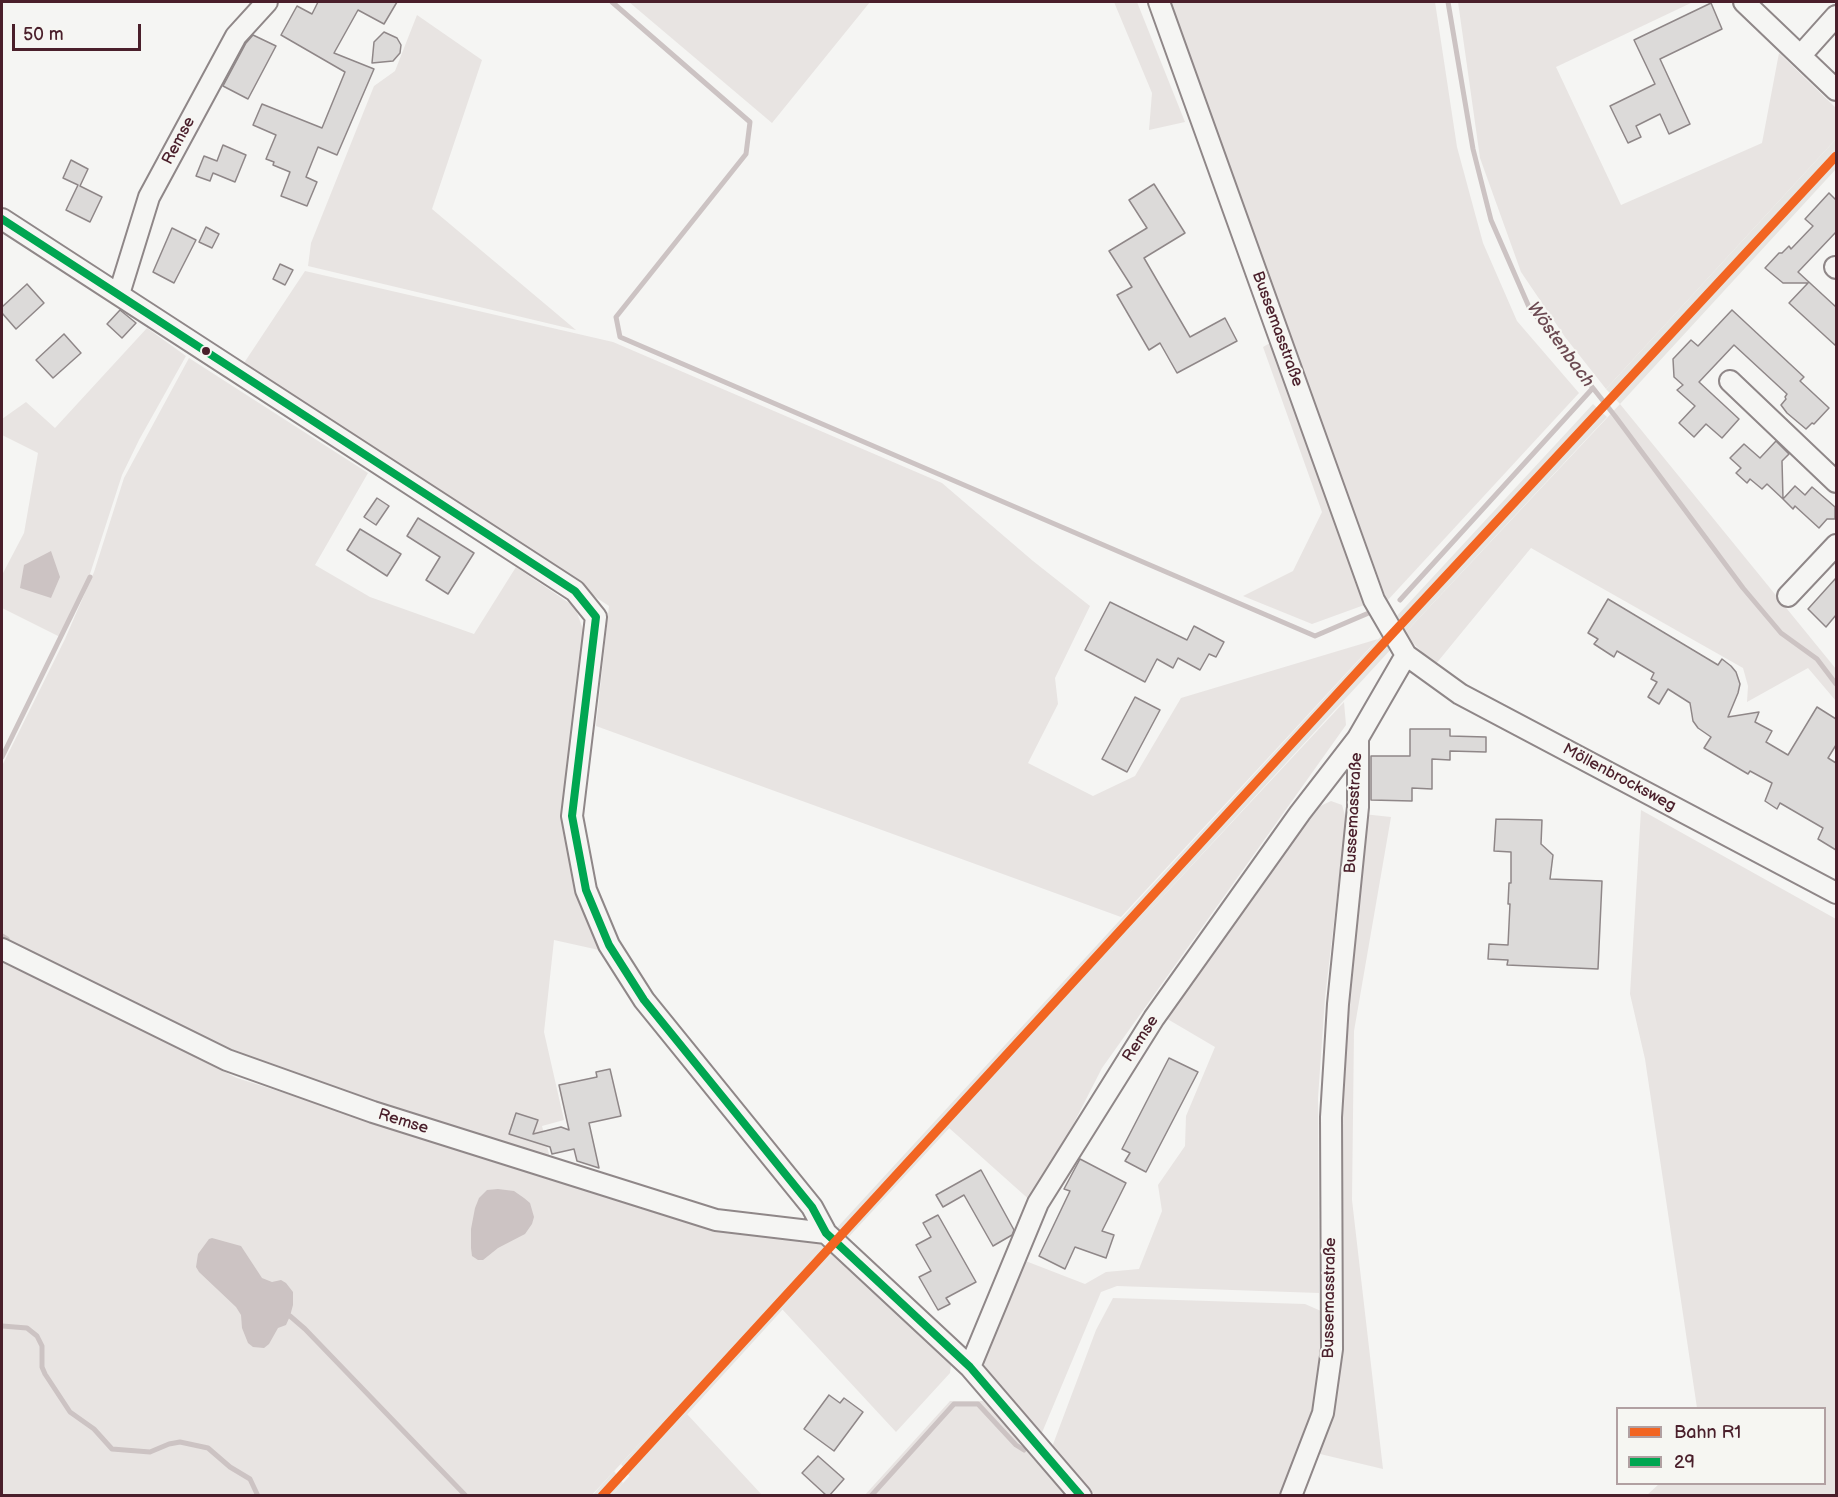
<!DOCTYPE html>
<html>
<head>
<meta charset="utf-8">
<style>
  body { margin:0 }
  #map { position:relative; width:1838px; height:1497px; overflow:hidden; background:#f5f5f3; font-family:"Balsamiq Sans",sans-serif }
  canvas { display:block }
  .frame { position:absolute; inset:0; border:3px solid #4a1f2b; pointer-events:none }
  .legend { position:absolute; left:1616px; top:1407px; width:210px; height:78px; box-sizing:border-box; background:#f6f6f2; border:2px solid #b1a0a2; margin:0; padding:8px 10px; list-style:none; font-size:18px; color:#4a1f2b }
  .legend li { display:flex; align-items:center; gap:12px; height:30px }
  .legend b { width:30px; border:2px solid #b1a0a2 }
  .scale { position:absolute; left:12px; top:24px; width:129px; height:27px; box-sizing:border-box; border:3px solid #4a1f2b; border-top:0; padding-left:8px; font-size:18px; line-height:21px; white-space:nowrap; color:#4a1f2b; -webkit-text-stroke:4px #f6f6f2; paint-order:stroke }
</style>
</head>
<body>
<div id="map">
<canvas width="1838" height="1497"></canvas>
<div class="frame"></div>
<ul class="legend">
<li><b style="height:8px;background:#f26522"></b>Bahn R1</li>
<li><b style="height:8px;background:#00a651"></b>29</li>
</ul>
<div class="scale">50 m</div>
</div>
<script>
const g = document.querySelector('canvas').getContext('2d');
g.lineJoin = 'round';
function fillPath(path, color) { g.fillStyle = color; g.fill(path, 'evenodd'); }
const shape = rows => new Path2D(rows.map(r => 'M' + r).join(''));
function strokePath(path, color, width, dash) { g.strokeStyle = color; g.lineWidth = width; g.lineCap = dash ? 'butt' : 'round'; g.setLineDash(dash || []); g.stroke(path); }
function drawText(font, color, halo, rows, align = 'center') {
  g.font = font + ' "Balsamiq Sans",sans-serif'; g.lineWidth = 4.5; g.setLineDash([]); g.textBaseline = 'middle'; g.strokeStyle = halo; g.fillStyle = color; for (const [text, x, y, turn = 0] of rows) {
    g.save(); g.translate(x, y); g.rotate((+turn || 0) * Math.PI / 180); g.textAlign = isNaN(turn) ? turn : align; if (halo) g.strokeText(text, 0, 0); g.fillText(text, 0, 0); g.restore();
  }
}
fillPath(shape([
  [1836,139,1836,169,1620,404,1606,389],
  [1593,404,1607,417,1404,634,1394,619],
  [1384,633,1393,647,845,1241,834,1231],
  [825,1243,835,1252,630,1477,621,1464,707,1369],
  [614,1471,623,1483,612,1495,592,1496]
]), '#e7e5e2');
fillPath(shape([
  [629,2,870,2,772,123],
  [1114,2,1137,2,1185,122,1149,130,1152,93],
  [1168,2,1435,2,1457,147,1483,243,1517,321,1579,393,1387,601],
  [1458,2,1693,2,1556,67,1621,205,1762,143,1779,53,1836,108,1836,139,1606,389,1565,337,1521,272,1480,158],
  [417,15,482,60,432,209,576,330,308,266,311,243,374,86,395,71],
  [305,271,613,342,942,483,1033,561,1090,606,1055,678,1058,704,1028,763,1093,796,1135,776,1181,698,1378,639,1121,917,596,726,609,606,244,363],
  [147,328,186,356,139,440,122,475,89,577,62,638,2,608,2,575,24,533,38,453,2,435,2,419,26,402,55,428],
  [1277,339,1367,604,1312,624,1243,596,1293,571,1322,512,1263,347],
  [189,358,368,473,315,565,370,597,474,634,516,567,575,607,585,635,571,731,565,816,577,897,599,950,554,940,544,1032,564,1120,542,1126,551,1162,231,1054,2,938,2,766,65,639,94,572,124,478],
  [1620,404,1836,669,1836,701,1808,668,1747,702,1748,686,1743,668,1531,548,1435,665,1404,634],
  [1344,702,1346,725,1102,1068,1033,1203,948,1127],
  [1331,801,1342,805,1346,819,1325,998,1318,1098,1319,1293,1117,1286,1101,1292,1041,1435,982,1367,990,1340,1023,1260,1085,1284,1106,1272,1139,1269,1162,1211,1158,1185,1185,1146,1186,1116,1215,1047,1164,1017,1314,809],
  [1641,810,1836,919,1836,1495,1647,1495,1659,1484,1824,1484,1824,1408,1697,1408,1645,1059,1630,994],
  [1363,814,1391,817,1354,1031,1352,1200,1383,1469,1316,1453,1339,1078],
  [2,961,237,1078,557,1179,825,1243,592,1495,2,1495],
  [835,1252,952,1358,950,1373,896,1432,782,1309],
  [1113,1298,1305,1304,1321,1311,1320,1352,1313,1411,1279,1495,1095,1495,1052,1447,1096,1330],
  [950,1401,983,1401,1034,1454,1070,1496,864,1496],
  [687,1414,762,1495,612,1495]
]), '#e8e4e2');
fillPath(shape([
  [51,551,60,577,51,598,20,588,24,565],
  [498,1189,514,1191,524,1198,530,1203,534,1217,532,1224,525,1234,498,1248,483,1260,478,1260,472,1256,471,1248,471,1229,475,1208,479,1198,487,1190],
  [212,1238,241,1246,262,1278,272,1282,281,1280,286,1283,293,1292,293,1305,290,1316,286,1325,278,1328,269,1344,264,1348,253,1347,248,1343,242,1328,241,1315,236,1307,199,1272,196,1267,198,1254,209,1239]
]), '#ccc3c3');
strokePath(shape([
  [612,2,750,122,746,154,616,317,620,337,1315,636,1371,612],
  [1448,2,1473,149,1491,220,1529,307,1615,416,1743,588,1781,633,1817,659,1836,684],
  [1400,600,1592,389],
  [2,757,90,577],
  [2,936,7,939],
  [290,1316,305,1329,466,1496],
  [2,1326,27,1328,37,1336,42,1346,42,1367,45,1374,70,1412,94,1429,112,1449,150,1452,169,1444,180,1442,208,1448,230,1467,250,1479,258,1496],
  [871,1496,954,1404,978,1404,1016,1445,1024,1450]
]), '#ccc3c3', 5);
const building = shape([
  [318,2,397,2,384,24,358,10,334,53,374,69,337,155,318,147,306,177,317,182,307,206,281,196,290,172,273,165,274,162,266,159,276,135,253,125,262,104,322,128,345,72,281,35,297,6,312,14,318,2],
  [1711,3,1722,29,1660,59,1690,124,1669,134,1660,114,1636,126,1641,137,1628,143,1610,106,1655,84,1634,40,1711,3],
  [384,32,397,38,401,45,400,53,393,61,372,63,374,42,384,32],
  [253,35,276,46,248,99,223,86,246,43,253,35],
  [223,145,246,155,235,182,213,173,210,181,196,176,204,156,217,161,223,145],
  [71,160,88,169,80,186,102,197,90,222,66,210,78,185,63,178,71,160],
  [1154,184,1185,233,1144,258,1190,337,1225,318,1237,341,1177,373,1160,343,1149,350,1117,295,1132,287,1109,251,1147,228,1129,200,1154,184],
  [1829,193,1836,200,1836,232,1798,272,1836,307,1836,346,1789,303,1808,283,1783,283,1765,268,1779,253,1782,253,1789,246,1791,249,1813,226,1805,219,1829,193],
  [206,227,219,234,212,248,199,242,206,227],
  [172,228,196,240,174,283,153,272,172,228],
  [280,264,293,270,285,285,273,279,280,264],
  [27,284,44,303,16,329,2,313,2,307,27,284],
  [120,310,136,323,122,338,107,324,120,310],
  [1732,310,1804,377,1800,381,1829,408,1814,424,1812,423,1806,429,1787,413,1781,405,1786,399,1785,397,1787,394,1734,345,1699,382,1739,419,1722,438,1706,424,1694,437,1679,423,1695,406,1677,390,1683,385,1674,377,1673,359,1691,340,1698,346,1732,310],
  [64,334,81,353,53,378,36,360,64,334],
  [1776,441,1789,454,1782,461,1783,499,1767,484,1762,489,1750,479,1747,483,1736,473,1741,468,1730,458,1744,444,1760,458,1776,441],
  [1795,486,1805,495,1812,487,1835,507,1835,519,1827,519,1819,528,1795,506,1793,509,1783,499,1795,486],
  [377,498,389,506,376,525,364,517,377,498],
  [418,518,474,553,448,594,426,580,440,557,407,536,418,518],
  [360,529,401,554,387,576,347,550,360,529],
  [1836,578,1836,615,1826,627,1808,609,1836,578],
  [1608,599,1718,665,1722,659,1731,666,1736,672,1740,684,1738,693,1728,717,1759,712,1755,722,1772,731,1766,742,1788,755,1817,707,1836,719,1836,745,1828,758,1836,763,1836,850,1818,839,1823,828,1780,803,1777,809,1765,801,1772,783,1750,771,1748,774,1704,748,1711,737,1698,728,1693,721,1690,703,1668,689,1659,704,1648,697,1657,682,1651,679,1654,673,1617,651,1614,657,1594,644,1598,639,1588,633,1608,599],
  [1110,602,1187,640,1194,626,1224,642,1216,657,1209,654,1200,670,1178,658,1173,668,1157,659,1145,682,1085,650,1110,602],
  [1135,697,1160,710,1127,772,1102,759,1135,697],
  [1410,729,1450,729,1450,736,1486,737,1486,752,1450,751,1450,760,1432,759,1432,789,1412,788,1412,801,1371,800,1371,756,1410,756,1410,729],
  [1496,819,1542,820,1541,844,1553,855,1550,879,1602,881,1598,969,1507,965,1508,960,1488,959,1489,944,1508,945,1510,904,1508,904,1509,883,1511,883,1511,852,1494,851,1496,819],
  [1169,1058,1198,1072,1146,1172,1125,1161,1130,1153,1122,1149,1169,1058],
  [610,1069,621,1116,589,1123,599,1168,577,1161,574,1149,552,1154,550,1147,509,1134,516,1113,538,1120,533,1134,561,1127,569,1130,559,1085,597,1077,596,1072,610,1069],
  [1080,1159,1126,1183,1102,1231,1114,1235,1106,1258,1075,1247,1065,1269,1039,1256,1070,1191,1064,1189,1080,1159],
  [981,1170,1014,1230,1012,1235,993,1246,964,1195,943,1207,936,1195,981,1170],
  [938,1215,976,1282,946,1298,950,1304,938,1310,919,1277,931,1271,916,1245,931,1237,923,1223,938,1215],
  [829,1395,840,1403,844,1398,863,1412,834,1451,804,1429,829,1395],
  [818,1456,844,1479,829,1496,827,1496,802,1473,818,1456]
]);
fillPath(building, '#dcdad9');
strokePath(building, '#8f8788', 1.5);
const minor = shape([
  [1159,2,1374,600,1406,655,1460,694,1836,893],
  [1744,2,1836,90],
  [1801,55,1836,16],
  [2,219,575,591,596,617,572,816,586,890,609,945,644,1000,812,1207,826,1233,970,1367,1081,1496],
  [1835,267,1836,268],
  [119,294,149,197,236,36,267,2],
  [1730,381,1836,482],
  [1788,596,1836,545],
  [2,949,227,1060,373,1112,716,1220,826,1233],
  [970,1367,1038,1203,1154,1018,1300,813,1358,738,1406,655],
  [1291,1496,1323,1413,1332,1349,1331,1117,1338,1004,1358,807,1358,738]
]);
strokePath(minor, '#8f8788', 24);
strokePath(minor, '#f5f5f3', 20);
strokePath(shape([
  [2,219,575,591,596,617,572,816,586,890,609,945,644,1000,812,1207,826,1233,970,1367,1081,1496]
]), '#00a651', 8);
strokePath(shape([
  [602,1496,1393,633,1836,156]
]), '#f26522', 9);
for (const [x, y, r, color] of [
  [206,351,5,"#4a1f2b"]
]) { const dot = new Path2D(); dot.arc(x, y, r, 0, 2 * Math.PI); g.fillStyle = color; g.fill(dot); strokePath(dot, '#f6f6f2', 2); }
drawText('16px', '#4a1f2b', '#f6f6f2', [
  ["Remse",179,141,-62],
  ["Bussemasstraße",1277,329,70],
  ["Möllenbrocksweg",1619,778,28],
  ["Bussemasstraße",1354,813,-87],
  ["Remse",1141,1039,-57],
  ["Remse",403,1122,17],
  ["Bussemasstraße",1330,1298,-89]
]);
drawText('italic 18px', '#6c4a52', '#f6f6f2', [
  ["Wöstenbach",1560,345,54]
]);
</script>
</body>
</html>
